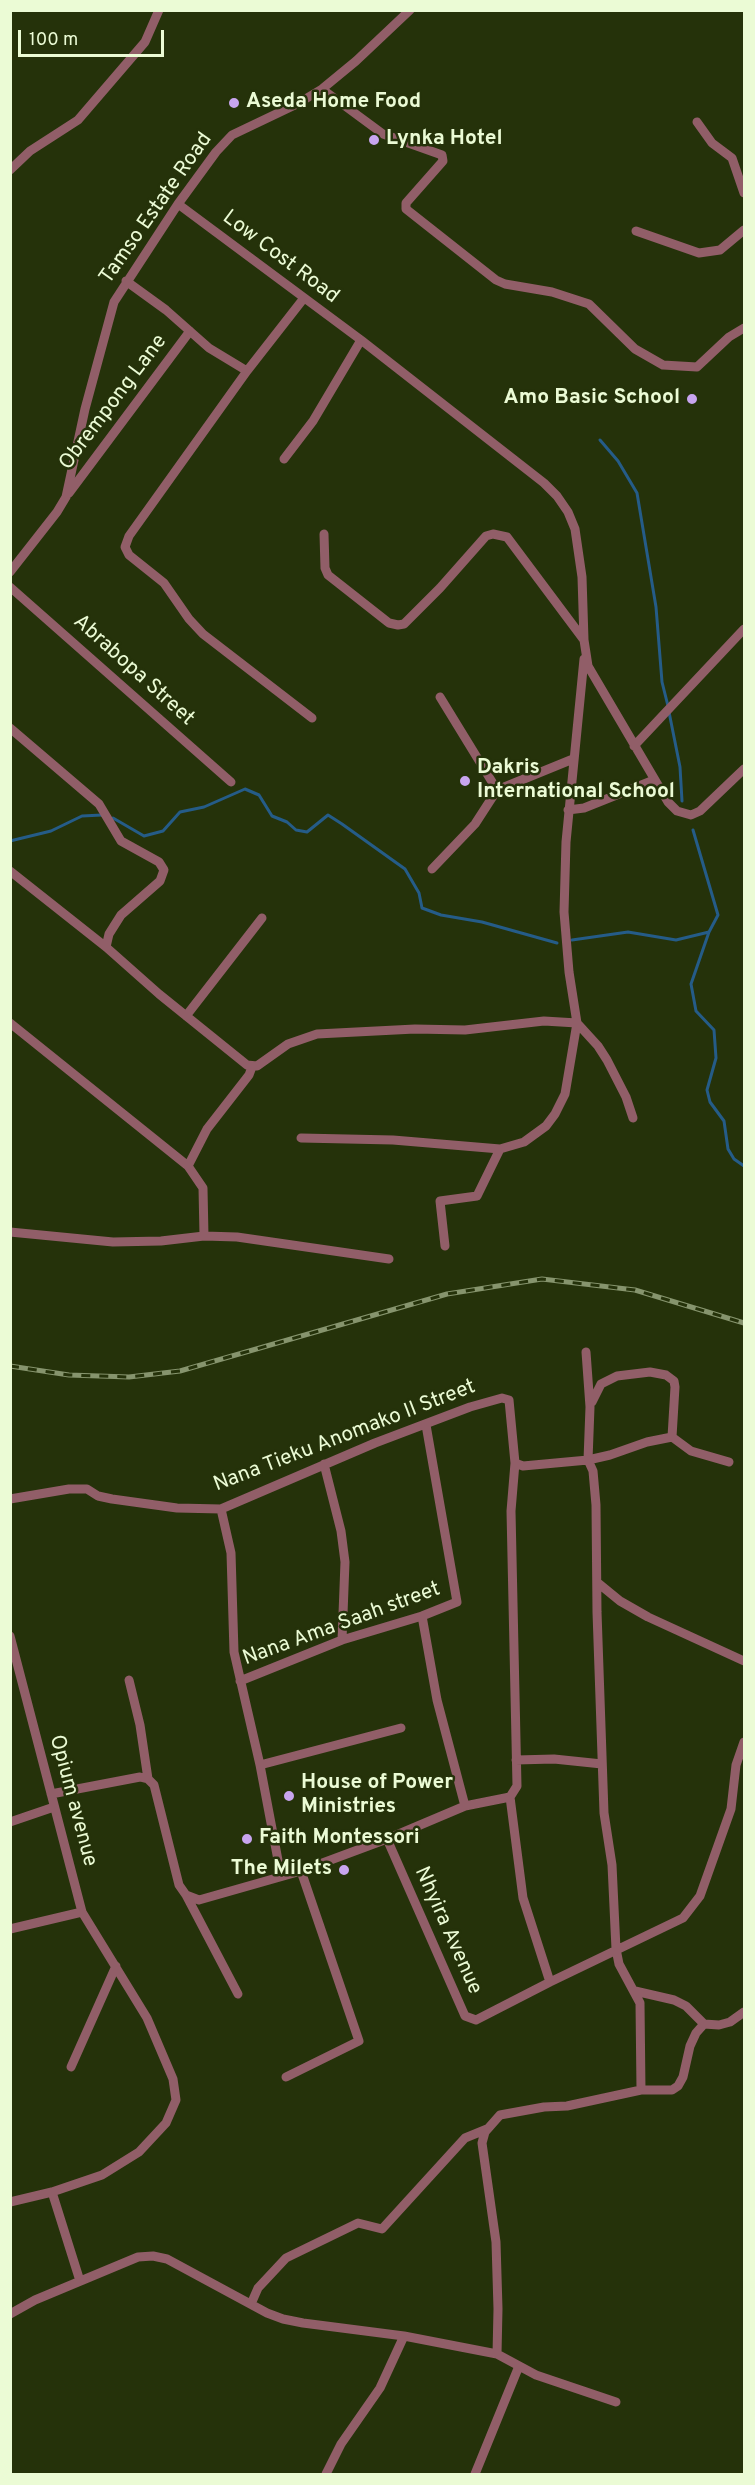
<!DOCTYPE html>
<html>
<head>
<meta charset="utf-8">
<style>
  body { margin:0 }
  #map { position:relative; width:755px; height:2485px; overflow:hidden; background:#25320a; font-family:Overpass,sans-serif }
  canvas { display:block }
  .frame { position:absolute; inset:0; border:12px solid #ebfbd5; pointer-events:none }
  .scale { position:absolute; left:18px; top:30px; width:146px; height:27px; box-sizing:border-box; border:3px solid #ebfbd5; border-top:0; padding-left:8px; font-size:18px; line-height:21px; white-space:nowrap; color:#ebfbd5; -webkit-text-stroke:4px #25320a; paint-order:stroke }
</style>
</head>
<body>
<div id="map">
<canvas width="755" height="2485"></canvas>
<div class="frame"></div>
<div class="scale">100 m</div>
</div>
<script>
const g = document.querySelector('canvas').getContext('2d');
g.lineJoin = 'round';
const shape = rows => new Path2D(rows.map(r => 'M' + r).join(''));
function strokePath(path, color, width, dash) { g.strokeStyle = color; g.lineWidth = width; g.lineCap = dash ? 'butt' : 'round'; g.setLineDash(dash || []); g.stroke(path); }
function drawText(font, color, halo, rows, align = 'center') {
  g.font = font + ' Overpass,sans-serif'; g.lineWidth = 5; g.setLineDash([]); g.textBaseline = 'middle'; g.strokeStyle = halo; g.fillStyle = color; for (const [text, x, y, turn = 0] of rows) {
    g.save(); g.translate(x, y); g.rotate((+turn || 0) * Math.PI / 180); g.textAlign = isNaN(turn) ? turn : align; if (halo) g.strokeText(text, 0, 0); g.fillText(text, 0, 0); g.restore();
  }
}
strokePath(shape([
  [600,440,618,461,637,493,656,607,662,682,668,706],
  [669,712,680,767,682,801],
  [113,818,144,836,163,831,180,812,204,807,245,789,259,795,272,816,287,822,296,830,307,832,328,815,342,824,405,869,419,893,422,908,441,915,482,922,557,943],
  [693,830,718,915,709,932,691,984,696,1011,714,1030,716,1058,707,1090,710,1102,724,1121,728,1149,734,1159,744,1166],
  [10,841,51,831,82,816,102,815],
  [572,940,628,932,676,940,709,932]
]), '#255c88', 3);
strokePath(shape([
  [322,89,383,134,442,155,443,161,406,203,406,209,496,280,505,284,552,292,589,304,635,349,663,365,697,367,729,337,744,328],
  [697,122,712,143,732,158,744,193],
  [10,170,30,151,78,120,145,42,159,10],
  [178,204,361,340,544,483,557,496,568,512,575,529,582,577,584,640,588,666,668,802,677,811,691,815,700,811,744,769],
  [636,231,699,253,720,250,744,230],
  [126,281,166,310,209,348,247,371],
  [304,298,247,371,129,536,125,547,129,555,164,583,189,619,203,634,312,718],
  [284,459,313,421,361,340],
  [69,493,190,331],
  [324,534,325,568,328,575,389,623,398,625,404,624,440,588,486,536,493,534,507,537,584,640],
  [10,572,57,512,66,497,85,409,114,302,178,204,216,152,232,135,297,104,322,89,356,61,410,10],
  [10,587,231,782],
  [440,697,497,790],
  [10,728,99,804,121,841,159,862,164,870,160,881,121,915,109,934,106,947],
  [634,746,744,629],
  [568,810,584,808,654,780],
  [432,869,475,824,497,790,573,759],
  [10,871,106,947,159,994,247,1065,257,1066,288,1044,317,1034,415,1029,465,1030,544,1021,577,1023,598,1046,607,1060,626,1097,633,1118],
  [186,1016,262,918],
  [10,1023,188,1166,203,1188,204,1236],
  [301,1138,393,1140,500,1149,524,1142,546,1126,555,1114,565,1094,577,1023,569,972,564,912,566,842,584,659],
  [188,1166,207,1129,249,1075,252,1067],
  [10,1232,113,1242,161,1241,204,1236,237,1237,389,1259],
  [445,1246,440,1201,477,1196,500,1149],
  [586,1352,590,1407,588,1460,593,1471,596,1505,597,1612,604,1813,612,1865,616,1949,619,1964,640,2003,641,2090],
  [592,1402,601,1384,617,1376,650,1372,666,1375,674,1381,675,1387,672,1437,691,1451,729,1462],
  [515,1463,511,1511,517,1786,510,1797,523,1898,550,1982,683,1918,700,1896,731,1809,736,1765,744,1742],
  [324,1464,341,1531,345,1562,342,1640],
  [10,1499,69,1489,87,1489,98,1496,112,1499,177,1508,221,1509,375,1443,470,1407,502,1398,509,1400,515,1463,523,1466,588,1460,610,1455,647,1442,672,1437],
  [221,1509,231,1553,234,1652,260,1765,281,1876],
  [598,1583,620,1601,648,1617,744,1661],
  [422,1616,437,1700,465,1806],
  [10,1636,82,1912,147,2018,173,2079,176,2100,166,2123,139,2152,102,2175,52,2192,10,2202],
  [129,1680,140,1725,148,1779],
  [240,1681,342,1640,422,1616,457,1602,426,1425],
  [516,1760,554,1759,602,1764],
  [260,1765,401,1728],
  [51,1794,140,1777,148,1779,154,1785,179,1885,186,1895,199,1900,301,1871,387,1839,465,1806,510,1797],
  [10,1822,54,1807],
  [387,1839,465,2016,476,2020,550,1982],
  [186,1895,238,1994],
  [10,1929,82,1912],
  [635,1991,674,2000,686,2006,704,2024],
  [71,2067,116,1966],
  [286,2077,359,2041,301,1871],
  [52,2192,80,2281],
  [251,2304,258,2288,286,2258,358,2223,382,2229,465,2138,487,2129],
  [10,2314,35,2300,138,2257,153,2256,167,2259,267,2313,283,2319,303,2323,404,2336,497,2354,536,2375,616,2402],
  [497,2354,498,2309,496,2242,482,2143,485,2132,500,2115,544,2107,567,2106,641,2090,672,2090,678,2086,683,2077,690,2046,696,2033,704,2024,719,2025,730,2022,744,2012],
  [326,2474,341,2444,380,2388,404,2336],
  [475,2474,519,2366]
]), '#915e68', 9);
const rail = shape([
  [10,1366,69,1375,129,1377,180,1371,447,1294,542,1279,635,1290,744,1323]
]);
strokePath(rail, '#86946d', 5);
strokePath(rail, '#25320a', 3, [9]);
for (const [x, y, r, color] of [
  [234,103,6,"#c8a5ef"],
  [374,140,6,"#c8a5ef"],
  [692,399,6,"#c8a5ef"],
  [465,781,6,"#c8a5ef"],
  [289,1796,6,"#c8a5ef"],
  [247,1839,6,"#c8a5ef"],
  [344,1870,6,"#c8a5ef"]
]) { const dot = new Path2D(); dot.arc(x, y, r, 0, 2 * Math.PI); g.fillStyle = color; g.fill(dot); strokePath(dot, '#25320a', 2); }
drawText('bold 21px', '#ebfbd5', '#25320a', [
  ["Aseda Home Food",246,103],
  ["Lynka Hotel",386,140],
  ["Amo Basic School",680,399,"right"],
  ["Dakris",477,769],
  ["International School",477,793],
  ["House of Power",301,1784],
  ["Ministries",301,1808],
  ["Faith Montessori",259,1839],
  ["The Milets",332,1870,"right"]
], 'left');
drawText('21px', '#ebfbd5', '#25320a', [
  ["Tamso Estate Road",157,209,-55],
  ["Low Cost Road",280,258,37],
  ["Obrempong Lane",114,403,-53],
  ["Abrabopa Street",133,671,42],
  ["Nana Tieku Anomako II Street",345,1437,-21],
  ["Nana Ama Saah street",342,1625,-20],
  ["Opium avenue",72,1801,75],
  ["Nhyira Avenue",447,1931,66]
]);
</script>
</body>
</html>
